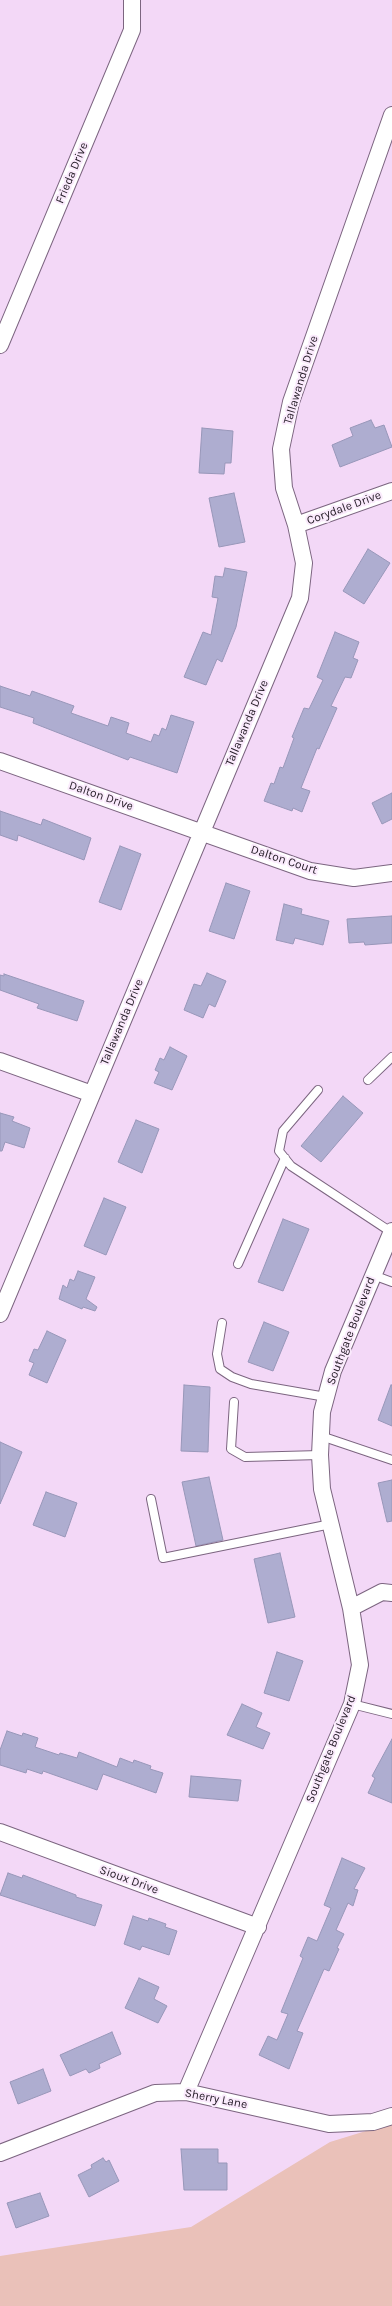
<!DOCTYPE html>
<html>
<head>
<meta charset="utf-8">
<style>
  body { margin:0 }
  canvas { display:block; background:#f3d8f7 }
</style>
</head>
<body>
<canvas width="392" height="2306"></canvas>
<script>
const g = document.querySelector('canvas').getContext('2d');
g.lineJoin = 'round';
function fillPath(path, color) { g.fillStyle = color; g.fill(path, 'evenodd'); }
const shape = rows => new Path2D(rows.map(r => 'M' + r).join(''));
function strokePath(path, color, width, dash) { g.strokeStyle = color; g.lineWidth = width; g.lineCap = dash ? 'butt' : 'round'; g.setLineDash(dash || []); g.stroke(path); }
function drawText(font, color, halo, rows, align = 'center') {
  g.font = font + ' Karla,sans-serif'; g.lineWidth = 4; g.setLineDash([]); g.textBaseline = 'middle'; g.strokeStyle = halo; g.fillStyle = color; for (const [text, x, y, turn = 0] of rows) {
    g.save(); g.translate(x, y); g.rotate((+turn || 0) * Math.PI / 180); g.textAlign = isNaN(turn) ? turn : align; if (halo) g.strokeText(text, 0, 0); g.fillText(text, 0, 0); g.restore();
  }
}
fillPath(shape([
  [392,2123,392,2306,0,2306,0,2256,191,2227,330,2142]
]), '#eac1b9');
const building = shape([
  [371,420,375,428,384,425,392,447,340,467,332,445,353,436,350,428,371,420],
  [202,428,233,431,231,463,225,463,224,474,199,473,202,428],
  [234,493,245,542,219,547,209,498,234,493],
  [368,549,390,563,364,604,343,591,368,549],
  [225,568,247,572,236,627,222,662,217,659,206,685,184,677,203,632,211,635,218,598,212,597,215,576,223,577,225,568],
  [335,632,359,642,353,658,358,660,351,678,345,677,331,706,337,708,319,749,317,748,301,788,310,791,302,812,293,808,292,811,264,801,271,783,274,784,280,767,283,768,294,738,292,737,304,708,309,709,323,680,317,677,335,632],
  [0,686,30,696,32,691,74,706,71,713,108,726,111,717,129,723,126,733,151,742,154,734,159,736,162,728,166,730,171,715,194,722,177,773,130,757,128,760,33,723,34,718,0,707,0,686],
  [392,793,392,819,382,824,372,803,392,793],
  [0,811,41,825,43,819,91,838,84,860,18,835,17,841,0,835,0,811],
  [120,846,141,854,121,910,99,902,120,846],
  [226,883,250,891,234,939,209,931,226,883],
  [284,904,302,909,301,914,329,921,323,945,295,938,293,944,276,940,284,904],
  [392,916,392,943,365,945,364,942,349,943,347,919,392,916],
  [207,973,226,981,215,1007,209,1004,203,1018,184,1010,194,984,201,986,207,973],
  [4,974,84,1001,77,1021,37,1008,39,1004,0,990,0,975,4,976,4,974],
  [170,1047,187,1056,172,1090,154,1083,159,1072,155,1070,160,1058,164,1060,170,1047],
  [343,1096,363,1113,321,1162,301,1146,343,1096],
  [0,1113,14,1117,12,1121,30,1128,24,1148,5,1142,2,1151,0,1151,0,1113],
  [136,1120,159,1129,142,1173,118,1162,136,1120],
  [104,1198,126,1207,106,1255,84,1246,104,1198],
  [283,1219,309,1229,283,1291,258,1282,283,1219],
  [78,1271,95,1277,86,1299,97,1307,95,1311,83,1307,82,1309,59,1299,63,1285,67,1288,70,1279,74,1281,78,1271],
  [264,1322,289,1332,273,1371,248,1362,264,1322],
  [47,1331,66,1340,47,1383,29,1375,34,1363,29,1361,34,1349,38,1350,47,1331],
  [184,1385,210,1387,208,1452,181,1451,184,1385],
  [391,1385,392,1385,392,1426,378,1420,391,1385],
  [0,1442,22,1452,0,1504,0,1442],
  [209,1477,223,1540,196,1546,182,1482,209,1477],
  [392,1480,392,1521,387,1522,378,1483,392,1480],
  [46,1492,77,1503,65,1537,33,1525,46,1492],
  [280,1553,295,1617,268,1623,254,1559,280,1553],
  [277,1652,303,1661,289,1701,264,1693,277,1652],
  [242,1704,262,1713,256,1727,270,1733,263,1749,227,1735,242,1704],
  [7,1731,22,1736,23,1733,38,1738,35,1747,59,1755,60,1753,77,1758,79,1752,117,1767,120,1758,133,1763,134,1760,151,1766,150,1769,163,1773,156,1793,103,1774,97,1790,43,1771,42,1774,27,1769,26,1773,0,1765,0,1750,7,1731],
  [392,1739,392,1803,368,1793,375,1778,372,1776,392,1739],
  [191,1776,241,1780,238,1801,189,1797,191,1776],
  [342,1858,365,1868,354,1889,358,1890,353,1906,348,1903,336,1930,344,1934,337,1948,339,1949,329,1971,324,1969,297,2031,303,2033,289,2069,259,2055,268,2036,277,2040,288,2014,281,2012,303,1958,300,1956,308,1937,317,1941,331,1908,324,1905,342,1858],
  [8,1873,22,1878,23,1875,76,1895,76,1897,102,1905,95,1926,0,1895,8,1873],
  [133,1916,148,1921,149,1918,166,1924,165,1927,177,1931,169,1955,142,1946,140,1950,124,1944,133,1916],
  [139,1978,159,1987,154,1999,167,2006,158,2023,125,2008,139,1978],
  [112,2032,121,2054,99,2064,100,2068,89,2073,86,2069,70,2076,60,2055,112,2032],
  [43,2069,51,2091,18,2104,10,2082,43,2069],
  [181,2149,218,2149,218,2163,227,2163,227,2190,184,2190,181,2149],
  [103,2158,106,2162,109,2160,119,2181,89,2197,78,2175,92,2168,91,2165,103,2158],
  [40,2193,49,2216,16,2228,7,2203,40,2193]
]);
fillPath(building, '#aeadd0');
strokePath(building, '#9897b9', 1);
const lane = shape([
  [368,1080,392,1057],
  [318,1090,283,1131,279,1151,291,1166,391,1232],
  [238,1264,285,1158],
  [373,1275,392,1282],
  [222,1323,217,1354,220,1369,232,1377,251,1384,326,1397],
  [234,1402,231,1449,245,1457,320,1455],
  [321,1436,392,1460],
  [151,1499,163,1558,331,1524],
  [352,1704,392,1714]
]);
const street = shape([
  [0,345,132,30,132,0],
  [296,525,392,491],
  [0,761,310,871,354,878,392,873],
  [0,1061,92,1094],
  [0,1314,300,598,304,563,296,525,284,488,281,449,291,402,392,115],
  [351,1608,382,1592,392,1593],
  [0,1832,258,1927],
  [186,2092,352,1704,360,1665,351,1608,322,1489,320,1455,322,1412,333,1371,392,1231],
  [0,2153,155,2093,186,2092,329,2124,373,2122,392,2116]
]);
strokePath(lane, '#7c6580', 10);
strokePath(street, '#7c6580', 18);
strokePath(lane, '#fff', 8);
strokePath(street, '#fff', 16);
drawText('12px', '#29202b', '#faeafc', [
  ["Frieda Drive",72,173,-67],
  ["Tallawanda Drive",301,380,-73],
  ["Corydale Drive",344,508,-20],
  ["Tallawanda Drive",247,723,-67],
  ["Dalton Drive",101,796,19],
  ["Dalton Court",284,860,18],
  ["Tallawanda Drive",122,1022,-67],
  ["Southgate Boulevard",351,1331,-69],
  ["Southgate Boulevard",331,1749,-68],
  ["Sioux Drive",129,1880,20],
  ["Sherry Lane",216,2099,11]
]);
</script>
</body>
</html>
